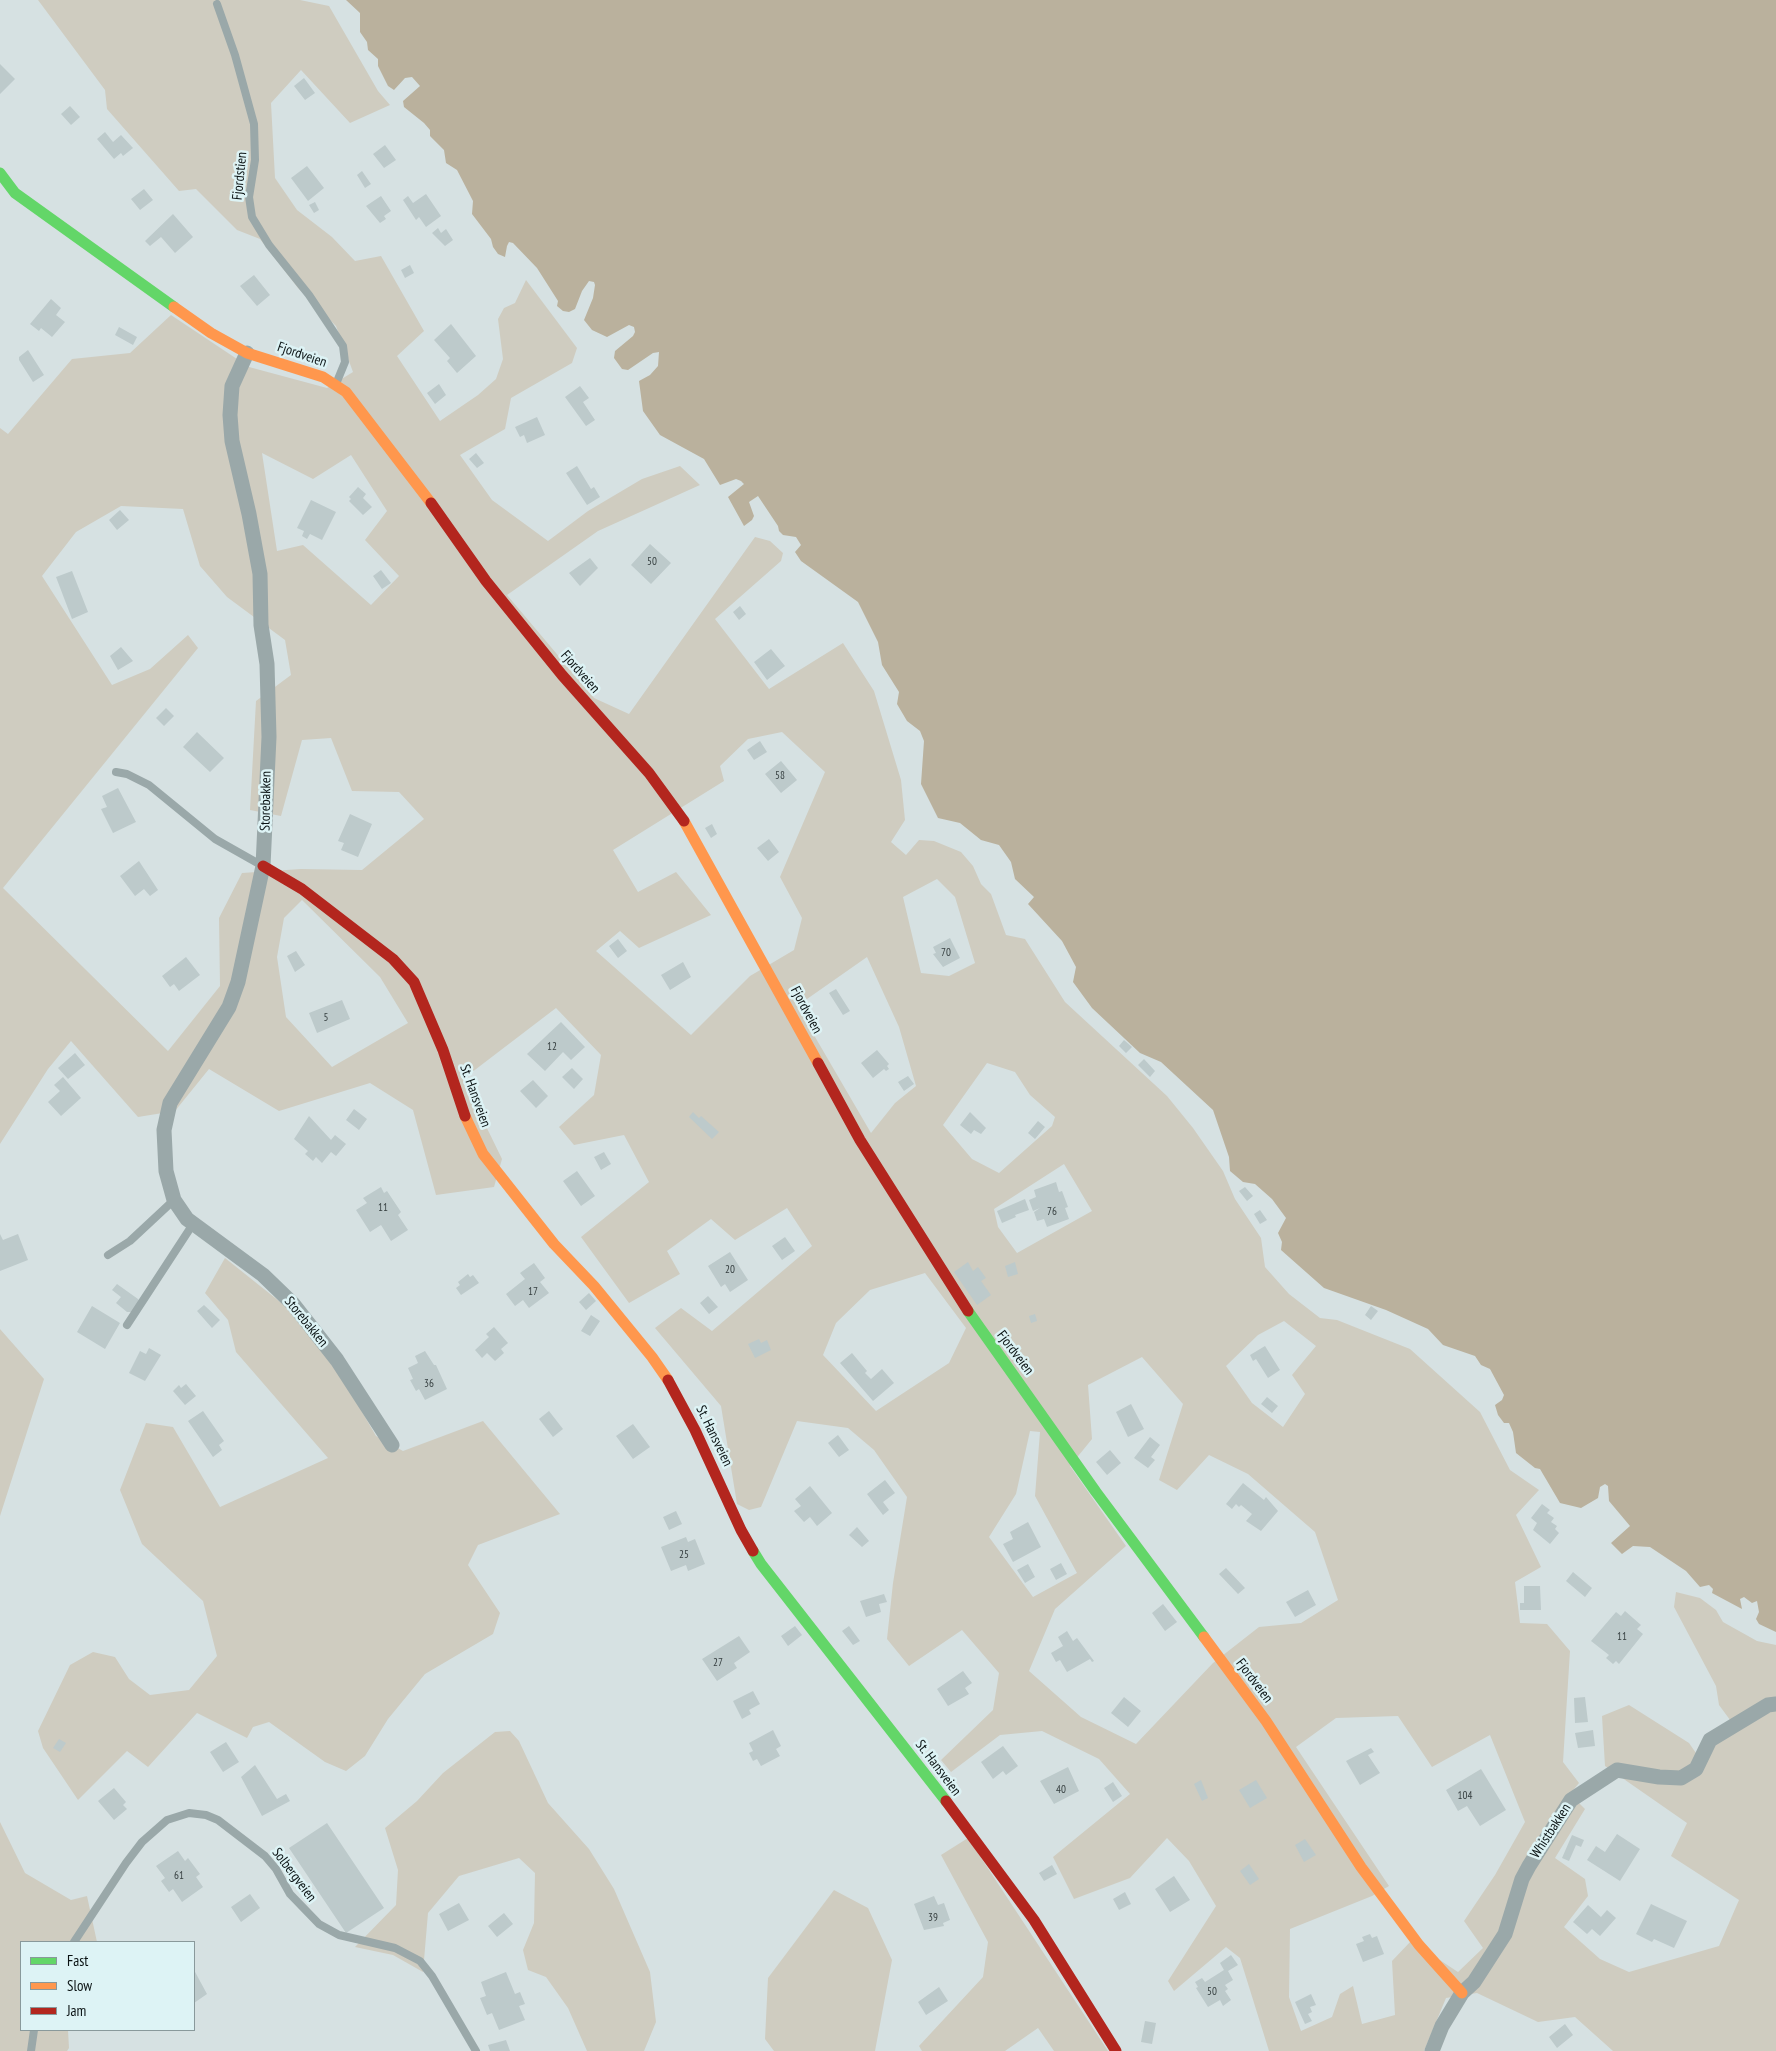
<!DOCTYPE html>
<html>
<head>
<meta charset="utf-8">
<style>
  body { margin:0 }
  #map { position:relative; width:1776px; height:2051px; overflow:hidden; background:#d6e1e2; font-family:"PT Sans Narrow",sans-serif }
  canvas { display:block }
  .legend { position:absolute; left:20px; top:1941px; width:175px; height:90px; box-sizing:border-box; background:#ddf3f5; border:1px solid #89999b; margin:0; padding:6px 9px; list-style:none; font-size:15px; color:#0a1213 }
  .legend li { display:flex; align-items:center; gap:10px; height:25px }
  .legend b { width:25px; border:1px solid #89999b }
</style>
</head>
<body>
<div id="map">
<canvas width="1776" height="2051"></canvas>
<ul class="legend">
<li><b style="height:6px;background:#63d668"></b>Fast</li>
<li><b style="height:6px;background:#ff974d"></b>Slow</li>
<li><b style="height:6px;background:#b3261e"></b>Jam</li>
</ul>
</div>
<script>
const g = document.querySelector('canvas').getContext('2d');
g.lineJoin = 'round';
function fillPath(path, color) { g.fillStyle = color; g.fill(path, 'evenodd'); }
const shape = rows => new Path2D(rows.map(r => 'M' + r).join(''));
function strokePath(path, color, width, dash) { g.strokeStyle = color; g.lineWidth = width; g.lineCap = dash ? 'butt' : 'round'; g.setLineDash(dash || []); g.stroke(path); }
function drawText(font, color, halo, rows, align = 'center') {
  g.font = font + ' "PT Sans Narrow",sans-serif'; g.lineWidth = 5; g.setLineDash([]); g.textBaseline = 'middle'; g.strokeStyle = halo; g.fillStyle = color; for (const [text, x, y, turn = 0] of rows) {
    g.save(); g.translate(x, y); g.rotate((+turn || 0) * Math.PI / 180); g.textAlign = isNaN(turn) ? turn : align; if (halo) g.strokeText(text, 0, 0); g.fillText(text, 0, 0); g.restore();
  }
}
fillPath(shape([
  [38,0,300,0,329,6,378,91,390,105,350,123,301,70,271,103,275,178,297,210,332,237,355,261,381,256,424,331,397,356,440,421,478,395,496,379,503,359,498,319,504,308,515,303,526,280,577,348,572,363,511,398,505,429,460,455,492,500,548,541,588,511,642,479,680,466,700,485,598,531,507,595,594,698,629,714,755,537,770,541,783,553,781,561,715,619,769,689,843,643,874,691,901,780,905,820,891,842,906,855,919,840,934,841,961,852,973,866,981,884,991,894,1006,935,1025,939,1065,1002,1167,1096,1193,1128,1223,1171,1235,1199,1261,1238,1265,1267,1289,1294,1320,1318,1337,1320,1410,1349,1480,1412,1510,1470,1539,1490,1516,1515,1541,1567,1515,1582,1520,1623,1547,1624,1570,1651,1563,1762,1579,1783,1570,1794,1585,1809,1555,1858,1585,1879,1588,1896,1564,1927,1600,1959,1629,1972,1719,1946,1739,1900,1671,1856,1687,1823,1605,1766,1602,1716,1629,1705,1689,1743,1698,1756,1736,1728,1719,1705,1716,1686,1674,1607,1676,1592,1700,1598,1716,1610,1723,1622,1757,1641,1776,1645,1776,2051,1613,2051,1575,2017,1538,2022,1477,1993,1446,1998,1424,2051,1269,2051,1240,1958,1226,1947,1174,1991,1168,1981,1216,1906,1189,1861,1167,1838,1130,1878,1074,1899,1053,1857,1130,1794,1099,1759,1042,1731,1000,1735,951,1772,941,1760,993,1710,999,1673,962,1630,909,1666,887,1639,893,1583,907,1497,874,1450,848,1428,797,1421,761,1507,749,1510,737,1504,721,1406,655,1328,681,1308,712,1331,812,1246,787,1208,735,1240,711,1219,667,1251,680,1274,629,1303,581,1237,649,1182,624,1135,574,1145,559,1127,594,1095,601,1055,556,1008,463,1079,502,1159,494,1187,436,1195,413,1110,370,1083,279,1111,209,1069,175,1111,138,1117,71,1041,48,1069,0,1144,0,428,8,434,72,359,130,353,171,315,249,367,327,388,353,372,336,326,298,288,260,239,237,230,196,189,179,191,107,109,105,90],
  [262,453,313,479,351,455,387,511,365,540,399,576,371,605,303,545,277,551],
  [121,506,183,509,200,566,227,597,285,640,291,675,256,701,250,810,281,816,302,740,331,738,352,791,399,792,424,819,362,870,301,869,242,873,219,918,220,986,168,1051,3,888,198,648,188,635,150,669,112,685,42,576,76,532],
  [782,732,825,772,780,877,802,918,794,950,750,976,691,1035,596,951,620,931,639,948,711,915,676,872,638,892,613,850,724,781,720,766,748,739],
  [937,879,955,897,975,963,949,976,921,973,903,897],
  [302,900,380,977,408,1023,332,1067,286,1017,277,957,284,918],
  [867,957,899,1027,916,1086,895,1103,871,1133,797,1006],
  [987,1063,1015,1072,1030,1095,1055,1117,1052,1126,999,1173,972,1159,943,1125],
  [1064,1164,1092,1211,1017,1253,998,1227,994,1209],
  [925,1273,966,1328,949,1363,876,1411,823,1355,836,1323,870,1290],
  [1284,1321,1316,1346,1292,1375,1305,1394,1283,1427,1252,1403,1226,1366,1258,1335],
  [1142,1357,1183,1404,1159,1480,1177,1490,1209,1455,1248,1474,1315,1532,1338,1600,1301,1623,1259,1627,1213,1663,1136,1744,1081,1717,1029,1671,1055,1609,1126,1546,1070,1466,1092,1439,1088,1385],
  [1030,1431,1040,1432,1035,1496,1077,1573,1033,1597,989,1537,1016,1494],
  [1398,1716,1432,1767,1490,1735,1525,1822,1495,1875,1464,1921,1483,1948,1458,1972,1411,1941,1392,1961,1395,2015,1362,2024,1353,1986,1340,1994,1332,2017,1301,2031,1289,1997,1290,1929,1372,1896,1389,1886,1296,1747,1336,1718],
  [225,1258,289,1309,338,1370,376,1436,403,1451,483,1421,560,1514,478,1545,468,1565,500,1613,493,1634,425,1674,388,1719,365,1756,346,1771,325,1762,269,1722,253,1727,247,1738,197,1713,148,1767,127,1751,78,1800,43,1748,38,1731,70,1665,93,1652,115,1657,129,1679,150,1695,189,1690,217,1656,203,1601,142,1544,120,1490,146,1423,173,1427,220,1507,328,1458,236,1352,228,1320,205,1293],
  [0,1329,44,1379,0,1516],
  [510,1731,519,1741,548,1803,589,1849,614,1889,650,1972,656,2022,644,2051,587,2051,568,2008,546,1977,528,1970,523,1950,534,1923,535,1873,519,1858,459,1876,428,1913,423,1972,393,1955,355,1947,396,1905,398,1870,385,1828,417,1801,443,1773,495,1732],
  [0,1822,25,1873,71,1900,87,1896,97,1942,21,1942,21,2030,68,2030,69,2048,67,2051,0,2051],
  [968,1838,1108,2051,1054,2051,1038,2028,1005,2051,922,2051,919,2046,983,1977,988,1942,941,1855],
  [834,1890,868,1908,892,1960,875,2051,774,2051,765,2039,768,1978]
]), '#cfccc0');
fillPath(shape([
  [346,0,1776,0,1776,1632,1759,1624,1756,1619,1759,1612,1757,1601,1752,1603,1744,1597,1740,1599,1742,1609,1712,1593,1713,1589,1709,1585,1700,1587,1686,1571,1650,1547,1633,1546,1622,1554,1611,1543,1630,1526,1609,1501,1608,1486,1605,1484,1600,1487,1598,1498,1581,1508,1560,1503,1540,1469,1535,1468,1516,1453,1513,1432,1509,1423,1504,1423,1498,1415,1495,1405,1502,1400,1504,1395,1490,1369,1481,1365,1475,1356,1443,1345,1428,1329,1386,1310,1324,1288,1281,1250,1282,1242,1278,1233,1286,1218,1272,1199,1255,1184,1243,1182,1230,1171,1229,1157,1213,1110,1161,1062,1140,1053,1092,1008,1073,982,1076,967,1062,941,1028,904,1034,897,1015,879,1011,862,999,845,981,840,960,823,938,818,921,784,924,741,920,731,907,721,897,704,899,692,882,665,878,642,858,602,801,561,795,552,801,545,796,537,783,535,779,531,778,526,758,496,749,502,754,516,752,520,744,526,728,497,744,484,741,481,736,479,720,485,704,459,660,435,643,411,639,381,650,375,658,366,659,352,653,353,628,370,622,369,614,358,615,351,633,336,635,332,634,327,629,325,607,337,592,330,584,320,593,298,595,285,594,282,589,281,582,291,575,309,569,312,563,311,557,306,558,301,537,268,513,243,509,242,507,246,505,257,498,254,493,247,491,239,472,214,473,201,457,170,446,163,444,150,430,136,430,130,424,123,404,107,403,101,420,86,412,77,405,78,394,90,388,86,378,66,378,59,368,50,367,42,360,32,360,13]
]), '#bab19d');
fillPath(shape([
  [0,64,15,79,0,94],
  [304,78,315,93,305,100,294,86],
  [70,106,80,117,71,125,61,114],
  [105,132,113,142,121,135,133,148,123,156,121,153,114,159,97,139],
  [385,145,396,160,384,168,373,154],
  [307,166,324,188,308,201,291,178],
  [362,171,371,184,365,188,357,175],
  [144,189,153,200,140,210,131,199],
  [426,194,441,216,426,227,419,217,416,220,403,200,408,196,413,203],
  [381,196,391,211,384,216,386,219,380,223,366,206],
  [315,202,319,210,314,213,309,205],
  [173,214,193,237,175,253,161,237,150,246,145,241],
  [438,228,441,233,446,229,453,240,445,246,432,233],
  [410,265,414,273,405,278,401,270],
  [254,275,270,295,257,306,240,286],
  [51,299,61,308,56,315,65,322,52,337,41,328,39,331,30,324],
  [451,324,476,356,457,373,447,361,450,358,434,340],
  [119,327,137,337,133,345,115,335],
  [28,350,44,375,33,382,19,360,19,357],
  [439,384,446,395,435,404,427,393],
  [580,386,589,398,583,402,595,420,586,426,565,397],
  [537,417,545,435,527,443,524,435,520,437,515,427],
  [476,453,484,463,477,468,469,459],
  [577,466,591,489,594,487,600,497,587,505,566,473],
  [358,487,366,494,363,498,372,507,363,515,349,501,351,499,349,497],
  [311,500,336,512,322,540,310,534,307,539,302,536,304,531,297,528],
  [120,510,129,520,117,530,109,520],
  [650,544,671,563,651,584,631,565],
  [590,558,598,568,580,586,569,573],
  [381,570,391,583,382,589,373,576],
  [72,571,88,612,72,619,56,577],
  [740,606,746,614,739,620,733,612],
  [121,647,133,661,118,670,110,656],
  [771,649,785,666,767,680,754,662],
  [166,708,174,716,164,726,156,718],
  [197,732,224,758,210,772,183,747],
  [760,741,767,752,754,760,747,750],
  [781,761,797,780,781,793,765,774],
  [118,788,136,822,113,833,101,809,107,807,102,796],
  [350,814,372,824,358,857,341,850,344,843,338,841],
  [712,824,717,834,711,838,705,828],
  [769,839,779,852,768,861,757,848],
  [139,861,158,890,150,896,144,889,135,896,120,876],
  [950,938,960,958,943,967,933,954,936,953,933,947],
  [618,939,627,951,618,958,609,946],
  [296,951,305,965,295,972,287,956],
  [186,957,200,975,179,991,174,984,170,987,162,976],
  [683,962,691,977,670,990,661,975],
  [836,989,850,1011,843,1015,829,993],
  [342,1000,350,1019,317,1033,309,1013],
  [561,1022,585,1047,571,1060,563,1052,545,1071,527,1054],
  [1124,1040,1132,1047,1126,1053,1119,1046],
  [877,1050,889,1064,887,1066,889,1069,886,1071,884,1069,873,1078,861,1063],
  [75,1053,85,1065,68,1079,58,1068],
  [1144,1059,1155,1071,1150,1077,1138,1065],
  [572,1068,583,1079,574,1089,562,1077],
  [908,1076,914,1084,904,1091,898,1082],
  [63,1077,81,1098,61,1116,48,1102,60,1091,54,1085],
  [533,1080,548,1096,536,1108,520,1091],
  [354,1109,367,1119,359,1130,346,1120],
  [693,1112,699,1118,701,1116,719,1132,712,1139,689,1117],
  [970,1112,986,1128,981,1134,974,1130,971,1134,960,1125],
  [309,1116,331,1140,335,1135,346,1144,336,1156,331,1152,322,1163,316,1157,313,1161,305,1154,308,1151,294,1139],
  [1038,1121,1045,1127,1035,1139,1028,1133],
  [604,1152,611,1164,601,1170,594,1157],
  [577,1171,595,1196,581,1206,563,1181],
  [1056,1182,1059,1192,1062,1191,1068,1207,1065,1208,1069,1219,1047,1227,1044,1219,1037,1221,1034,1212,1040,1208,1033,1211,1029,1200,1036,1197,1034,1190],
  [381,1187,384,1193,387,1191,401,1212,398,1215,408,1230,391,1241,381,1225,370,1232,356,1210,367,1203,363,1198],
  [1245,1187,1253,1196,1247,1201,1239,1191],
  [1025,1199,1029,1210,1015,1215,1016,1217,1002,1223,997,1211],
  [1260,1210,1267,1220,1260,1224,1254,1214],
  [0,1234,3,1240,18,1234,28,1260,0,1271],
  [785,1237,795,1251,782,1260,772,1246],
  [730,1252,748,1280,730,1292,725,1284,721,1287,708,1266],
  [968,1262,973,1271,978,1267,986,1278,981,1281,991,1295,977,1305,954,1272],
  [1015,1262,1018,1274,1008,1277,1005,1266],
  [534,1263,545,1278,540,1282,549,1293,529,1308,523,1300,515,1306,506,1294,525,1279,520,1273],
  [468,1274,470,1277,473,1275,479,1283,461,1295,456,1288,460,1285,458,1282],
  [117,1284,138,1299,140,1302,132,1312,127,1312,116,1303,121,1297,112,1290],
  [589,1293,596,1301,586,1310,579,1302],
  [708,1296,718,1307,709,1314,700,1303],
  [204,1305,220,1320,212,1328,197,1311],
  [92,1306,120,1323,105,1349,77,1332],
  [1371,1306,1378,1311,1371,1320,1365,1315],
  [1035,1314,1037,1321,1031,1323,1029,1316],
  [591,1315,600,1321,590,1336,581,1331],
  [494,1327,508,1343,501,1349,504,1353,495,1361,487,1353,482,1358,475,1350,489,1337,486,1334],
  [759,1339,761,1343,767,1340,771,1350,755,1358,748,1344],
  [1265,1346,1280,1370,1268,1378,1256,1359,1253,1361,1250,1355],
  [149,1348,161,1355,145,1381,129,1373,140,1351,146,1354],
  [425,1351,434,1365,436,1365,447,1389,425,1400,419,1389,416,1391,410,1380,413,1379,408,1368,418,1363,415,1356],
  [852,1353,867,1371,865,1373,871,1379,882,1369,894,1383,873,1401,840,1363],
  [186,1384,196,1396,185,1405,173,1391,179,1385,181,1388],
  [1267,1397,1278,1406,1272,1413,1261,1404],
  [1131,1404,1144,1429,1128,1437,1116,1412],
  [203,1411,224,1441,219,1445,222,1450,213,1457,188,1421],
  [549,1411,563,1429,553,1437,539,1419],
  [633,1424,650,1447,633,1459,616,1436],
  [838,1435,849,1450,839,1457,828,1443],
  [1150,1437,1160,1445,1151,1457,1155,1460,1148,1468,1134,1458],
  [1110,1450,1121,1463,1107,1475,1096,1462],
  [885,1480,895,1493,883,1502,889,1510,883,1515,867,1494],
  [1243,1483,1264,1500,1266,1497,1278,1511,1261,1531,1246,1521,1252,1514,1241,1505,1239,1507,1236,1504,1232,1509,1226,1504],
  [810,1486,832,1513,817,1526,810,1517,804,1522,794,1511,801,1506,795,1499],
  [1542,1504,1550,1510,1547,1513,1554,1518,1551,1522,1557,1526,1555,1529,1559,1533,1550,1544,1533,1530,1537,1523,1531,1518],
  [676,1511,682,1524,669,1530,663,1517],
  [1028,1522,1041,1547,1013,1562,1003,1544,1013,1539,1010,1532],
  [857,1527,869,1541,862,1547,849,1535],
  [686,1537,688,1542,695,1539,705,1564,688,1571,686,1565,671,1571,661,1547],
  [1061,1563,1067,1574,1056,1580,1050,1569],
  [1028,1564,1035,1577,1025,1583,1017,1570],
  [1226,1568,1245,1588,1238,1594,1219,1574],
  [1573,1572,1592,1588,1585,1597,1566,1581],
  [1524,1586,1540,1586,1541,1610,1520,1610,1520,1603,1524,1603],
  [1308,1590,1316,1605,1295,1617,1286,1602],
  [884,1594,887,1602,879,1604,881,1612,866,1617,860,1601],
  [1163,1604,1177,1622,1165,1631,1152,1613],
  [1625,1611,1641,1625,1637,1629,1643,1634,1619,1664,1616,1661,1613,1664,1606,1658,1609,1655,1591,1641,1616,1612,1621,1616],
  [795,1626,802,1635,788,1646,781,1636],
  [849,1626,860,1641,853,1645,842,1631],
  [1067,1631,1073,1641,1077,1638,1094,1661,1092,1662,1090,1659,1067,1672,1060,1660,1056,1662,1051,1653,1063,1646,1058,1637],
  [739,1636,750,1652,734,1663,737,1668,717,1681,702,1659],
  [963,1671,972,1683,965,1688,969,1694,948,1706,937,1689],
  [753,1691,760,1704,749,1710,751,1714,742,1719,733,1701],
  [1124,1697,1141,1711,1128,1727,1111,1713],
  [1585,1697,1588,1722,1575,1723,1574,1698],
  [773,1730,781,1746,776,1749,780,1756,761,1766,757,1759,753,1761,749,1753,753,1751,749,1743],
  [1593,1730,1595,1746,1578,1748,1575,1733],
  [59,1739,66,1743,60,1752,53,1748],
  [226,1742,239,1762,223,1772,210,1752],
  [1003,1746,1018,1766,1006,1775,1003,1771,993,1779,981,1762],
  [1371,1748,1374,1752,1368,1755,1380,1773,1360,1785,1346,1761],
  [255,1765,277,1799,286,1794,290,1801,262,1816,241,1777],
  [1068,1767,1079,1791,1054,1804,1040,1781],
  [1481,1769,1506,1810,1480,1826,1467,1806,1458,1811,1446,1790],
  [1201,1780,1208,1798,1202,1801,1194,1784],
  [1256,1780,1267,1798,1250,1808,1239,1790],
  [1113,1782,1122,1796,1113,1802,1104,1788],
  [114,1788,126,1802,123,1805,127,1809,114,1820,98,1801],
  [327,1823,384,1908,346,1933,289,1848],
  [1617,1834,1640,1849,1620,1881,1587,1860,1596,1846,1605,1852],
  [1572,1835,1584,1840,1581,1847,1576,1845,1569,1861,1562,1858],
  [1305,1839,1316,1855,1304,1862,1295,1845],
  [178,1851,185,1861,188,1858,200,1874,196,1877,203,1887,182,1902,173,1889,169,1892,161,1881,165,1878,156,1866],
  [1249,1864,1259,1879,1250,1885,1240,1871],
  [1052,1865,1057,1874,1044,1881,1039,1873],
  [1174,1876,1190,1900,1170,1912,1155,1889],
  [1125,1892,1131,1904,1119,1910,1113,1899],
  [250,1894,260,1908,241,1922,231,1907],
  [934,1896,938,1905,944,1903,950,1920,943,1923,944,1926,924,1930,914,1904],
  [459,1903,469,1920,448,1931,439,1914],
  [1651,1904,1687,1921,1674,1948,1654,1939,1652,1942,1636,1934],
  [1588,1905,1601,1917,1607,1910,1616,1918,1600,1936,1592,1929,1587,1934,1573,1922],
  [504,1913,513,1924,497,1937,488,1926],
  [1370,1934,1372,1938,1377,1936,1384,1954,1363,1962,1356,1944,1364,1941,1362,1937],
  [1231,1955,1238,1965,1228,1971,1233,1980,1225,1985,1228,1989,1225,1991,1231,2000,1223,2006,1220,2000,1208,2007,1196,1988,1198,1987,1195,1982,1202,1978,1205,1982,1224,1970,1220,1963],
  [194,1970,207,1994,194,2003],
  [506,1972,515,1994,520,1992,525,2004,519,2006,525,2020,499,2030,492,2013,487,2015,480,1998,486,1996,481,1982],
  [939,1987,948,2001,926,2015,918,2002],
  [1311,1994,1316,2005,1310,2007,1312,2012,1308,2014,1312,2021,1305,2024,1295,2002],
  [1145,2021,1156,2023,1152,2044,1141,2042],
  [1565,2024,1573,2035,1557,2048,1549,2037],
  [506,2040,510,2051,490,2051,488,2045]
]), '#bdcacb');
strokePath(shape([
  [217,4,235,55,254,124,255,160,249,197,252,217,269,245,309,295,343,346,345,362,336,384],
  [116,772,127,774,149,785,215,839,261,865],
  [108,1255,130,1241,174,1200],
  [127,1325,193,1224],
  [74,1942,126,1863,142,1842,167,1820,189,1813,206,1815,218,1820,265,1856,276,1869,290,1894,319,1924,339,1935,395,1948,420,1961,432,1976,476,2051],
  [31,2051,34,2030]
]), '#9aa8a9', 8);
strokePath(shape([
  [247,353,232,386,230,415,232,441,249,514,260,574,261,625,267,664,269,737,263,866,238,982,229,1007,170,1103,164,1130,166,1171,174,1200,187,1219,263,1275,293,1304,337,1360,392,1445],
  [1432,2051,1442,2026,1462,1993,1474,1982,1505,1934,1522,1879,1529,1866,1571,1800,1617,1770,1659,1777,1681,1778,1696,1769,1710,1740,1768,1705,1776,1704]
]), '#9aa8a9', 15);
strokePath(shape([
  [0,173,15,193,174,307],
  [968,1311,1096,1492,1204,1637],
  [753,1551,761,1564,946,1801]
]), '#63d668', 11);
strokePath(shape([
  [174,307,211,333,247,353,323,377,346,392,431,503],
  [684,821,818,1063],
  [465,1116,483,1154,554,1244,594,1286,652,1357,668,1380],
  [1204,1637,1266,1721,1361,1867,1419,1945,1462,1993]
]), '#ff974d', 11);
strokePath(shape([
  [431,503,486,581,562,675,649,773,684,821],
  [263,866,302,889,393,959,414,982,443,1050,465,1116],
  [818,1063,860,1140,968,1311],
  [668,1380,695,1430,741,1530,753,1551],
  [946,1801,1034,1920,1116,2051]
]), '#b3261e', 11);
drawText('11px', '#374041', null, [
  ["50",652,562],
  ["58",780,776],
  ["70",946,953],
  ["5",326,1018],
  ["12",552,1047],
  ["11",383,1208],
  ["76",1052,1212],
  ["20",730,1270],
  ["17",533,1292],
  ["36",429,1384],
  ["25",684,1555],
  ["11",1622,1637],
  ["27",718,1663],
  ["40",1061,1790],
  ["104",1465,1796],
  ["61",179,1876],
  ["39",933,1918],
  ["50",1212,1992]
]);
drawText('14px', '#0a1213', '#ddf3f5', [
  ["Fjordstien",240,176,-84],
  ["Fjordveien",302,355,19],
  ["Fjordveien",580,672,49],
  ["Storebakken",266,801,-89],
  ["Fjordveien",806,1010,62],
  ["St. Hansveien",475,1096,70],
  ["Storebakken",306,1322,51],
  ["Fjordveien",1015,1353,53],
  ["St. Hansveien",714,1436,64],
  ["Fjordveien",1254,1681,53],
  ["St. Hansveien",938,1768,53],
  ["Whistbakken",1551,1831,-57],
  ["Solbergveien",294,1875,53]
]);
</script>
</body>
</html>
